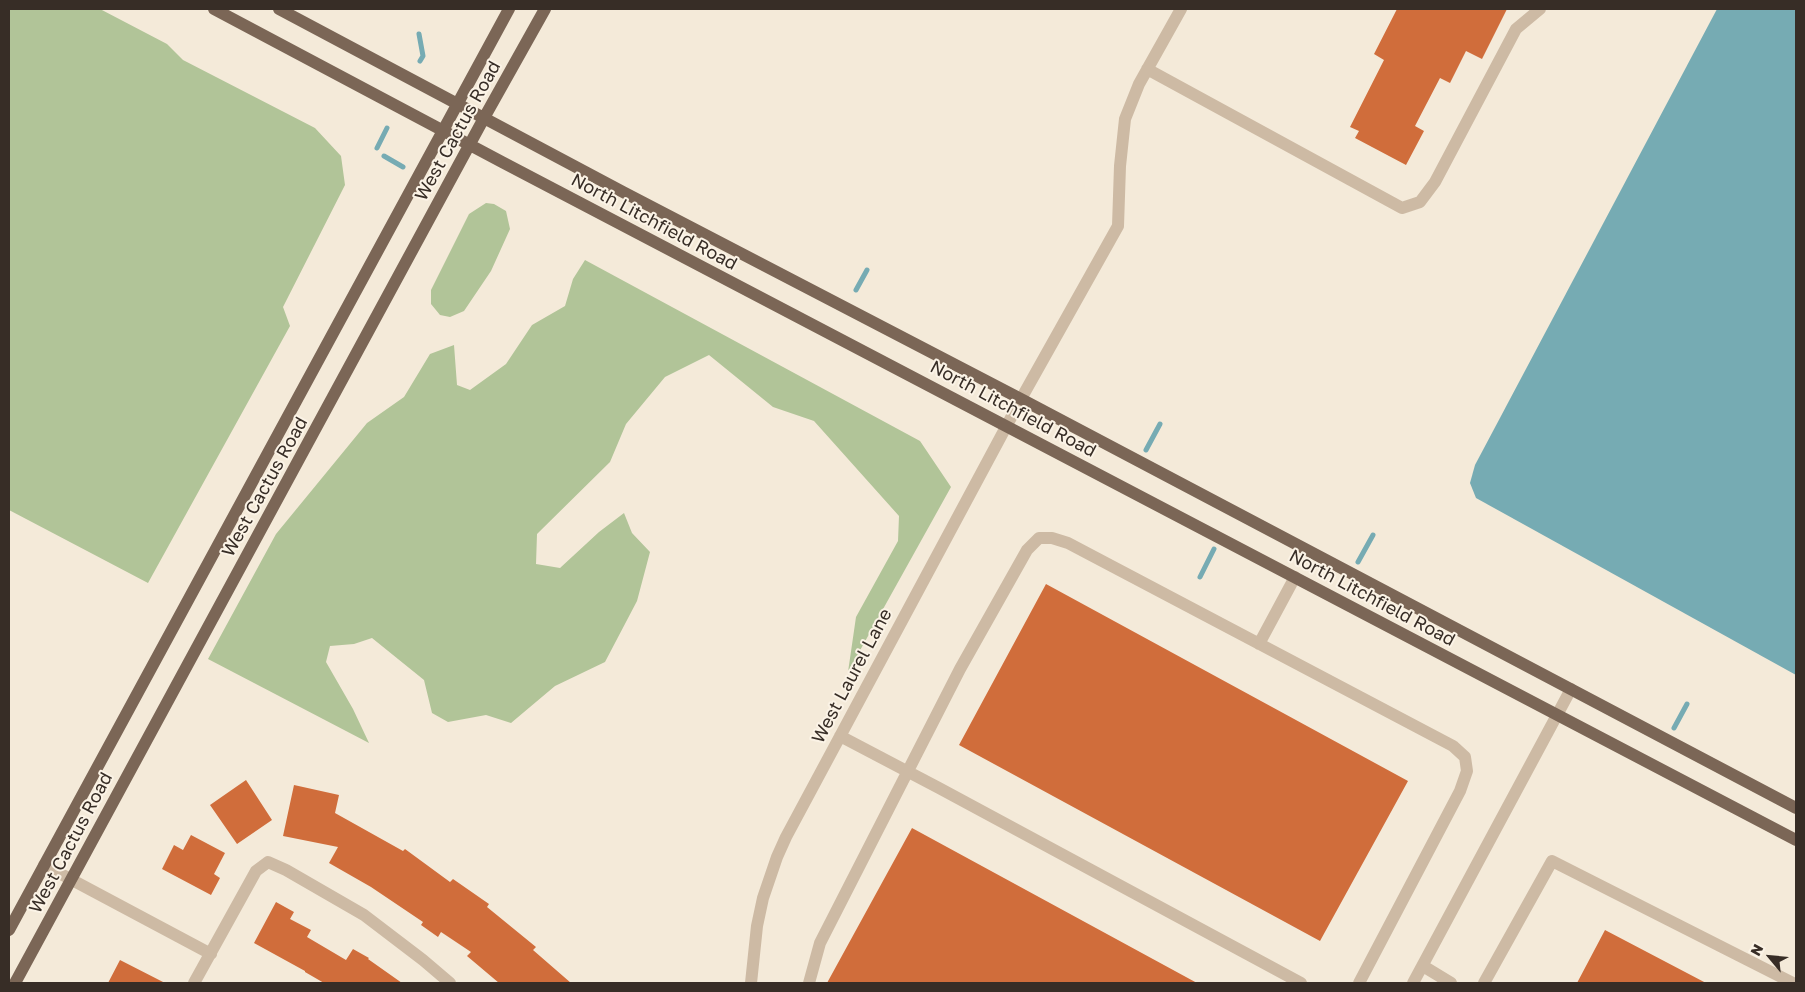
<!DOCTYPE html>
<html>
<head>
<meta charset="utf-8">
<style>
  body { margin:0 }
  #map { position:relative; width:1805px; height:992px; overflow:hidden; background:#f4ead9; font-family:"Golos Text",sans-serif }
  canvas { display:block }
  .frame { position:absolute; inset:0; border:10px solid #372d26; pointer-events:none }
  .north { position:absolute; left:1745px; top:932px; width:50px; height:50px; -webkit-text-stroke:4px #fbf3e6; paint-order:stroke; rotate:298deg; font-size:14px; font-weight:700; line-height:20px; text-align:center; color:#372d26 }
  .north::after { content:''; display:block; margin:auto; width:18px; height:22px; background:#372d26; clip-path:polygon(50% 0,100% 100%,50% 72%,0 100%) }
</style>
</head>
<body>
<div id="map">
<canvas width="1805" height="992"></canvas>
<div class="frame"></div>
<div class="north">N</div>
</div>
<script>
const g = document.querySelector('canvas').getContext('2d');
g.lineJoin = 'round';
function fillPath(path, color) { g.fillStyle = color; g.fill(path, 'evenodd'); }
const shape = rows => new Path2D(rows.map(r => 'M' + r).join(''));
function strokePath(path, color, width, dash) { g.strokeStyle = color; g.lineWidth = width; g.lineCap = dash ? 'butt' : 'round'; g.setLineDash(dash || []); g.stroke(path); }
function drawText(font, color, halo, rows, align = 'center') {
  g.font = font + ' "Golos Text",sans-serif'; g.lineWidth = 4; g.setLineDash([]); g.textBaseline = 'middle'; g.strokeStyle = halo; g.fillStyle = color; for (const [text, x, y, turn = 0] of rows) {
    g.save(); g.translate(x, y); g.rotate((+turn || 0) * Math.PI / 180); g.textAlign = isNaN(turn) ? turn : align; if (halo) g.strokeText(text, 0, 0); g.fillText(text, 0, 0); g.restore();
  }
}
fillPath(shape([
  [9,9,100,9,167,44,183,60,315,128,341,156,345,185,283,307,290,326,148,583,9,510],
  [486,203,494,204,506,211,510,229,491,271,464,311,450,317,440,315,431,304,431,290,469,214],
  [585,260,920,441,951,487,848,672,856,617,898,541,899,516,814,421,773,407,709,355,665,377,626,424,610,462,537,534,536,564,560,568,599,532,624,513,632,533,650,552,637,601,605,662,555,686,511,723,486,715,448,722,432,713,424,680,372,638,354,644,330,646,326,662,353,709,369,743,208,659,276,534,367,423,404,397,430,354,454,345,457,385,470,390,506,364,532,325,565,306,573,279]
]), '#b1c498');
fillPath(shape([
  [1717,9,1796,9,1796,675,1476,498,1470,483,1475,465]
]), '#76abb3');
strokePath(shape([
  [419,34,423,56,420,61],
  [377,148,387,128],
  [384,156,403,167],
  [856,290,867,270],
  [1146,450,1160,424],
  [1358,562,1373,535],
  [1200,577,1214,549],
  [1674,728,1687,704]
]), '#76abb3', 5);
fillPath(shape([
  [1397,9,1507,9,1482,59,1466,51,1450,83,1440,78,1415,126,1424,131,1406,165,1355,138,1359,131,1350,127,1384,60,1374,54],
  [1046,584,1408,781,1320,941,959,745],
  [246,780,272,820,237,844,210,805],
  [294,785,339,795,335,813,403,851,405,849,450,882,453,879,489,904,487,907,536,947,533,950,571,983,499,983,467,956,471,952,441,932,438,937,421,925,423,922,371,887,329,863,338,847,283,836],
  [912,828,1197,983,827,983],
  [191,835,225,853,214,874,220,878,211,895,162,869,174,845,183,850],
  [276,902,294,912,290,919,311,930,307,937,346,960,353,949,369,958,368,959,402,983,324,983,305,972,305,971,254,943],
  [1605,930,1706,983,1577,983],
  [120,960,165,983,108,983]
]), '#d06d3b');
strokePath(shape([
  [1147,69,1402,208,1420,202,1435,182,1516,29,1540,9],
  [1259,644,1295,577],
  [840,736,939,788,1301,983],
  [44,865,211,954],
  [1423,966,1451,983],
  [194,983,256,871,268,862,286,870,364,915,423,960,450,983],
  [751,983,757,926,763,898,777,857,786,837,1021,399,1118,226,1120,166,1125,119,1139,84,1181,9],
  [809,983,820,943,960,669,1027,550,1039,538,1052,538,1068,543,1453,746,1465,757,1467,771,1460,791,1359,983],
  [1413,983,1571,689],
  [1484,983,1552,861,1793,983]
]), '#cdbaa4', 12);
strokePath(shape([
  [214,9,502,162,1796,840],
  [279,9,623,192,1021,399,1796,808],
  [9,930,509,9],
  [15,983,484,118,545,9]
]), '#7b6656', 12);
drawText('18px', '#372d26', '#fbf3e6', [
  ["West Cactus Road",458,131,-61],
  ["North Litchfield Road",654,222,28],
  ["North Litchfield Road",1013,409,28],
  ["West Cactus Road",265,487,-61],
  ["North Litchfield Road",1372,598,28],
  ["West Laurel Lane",852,676,-62],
  ["West Cactus Road",71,843,-62]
]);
</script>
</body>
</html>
